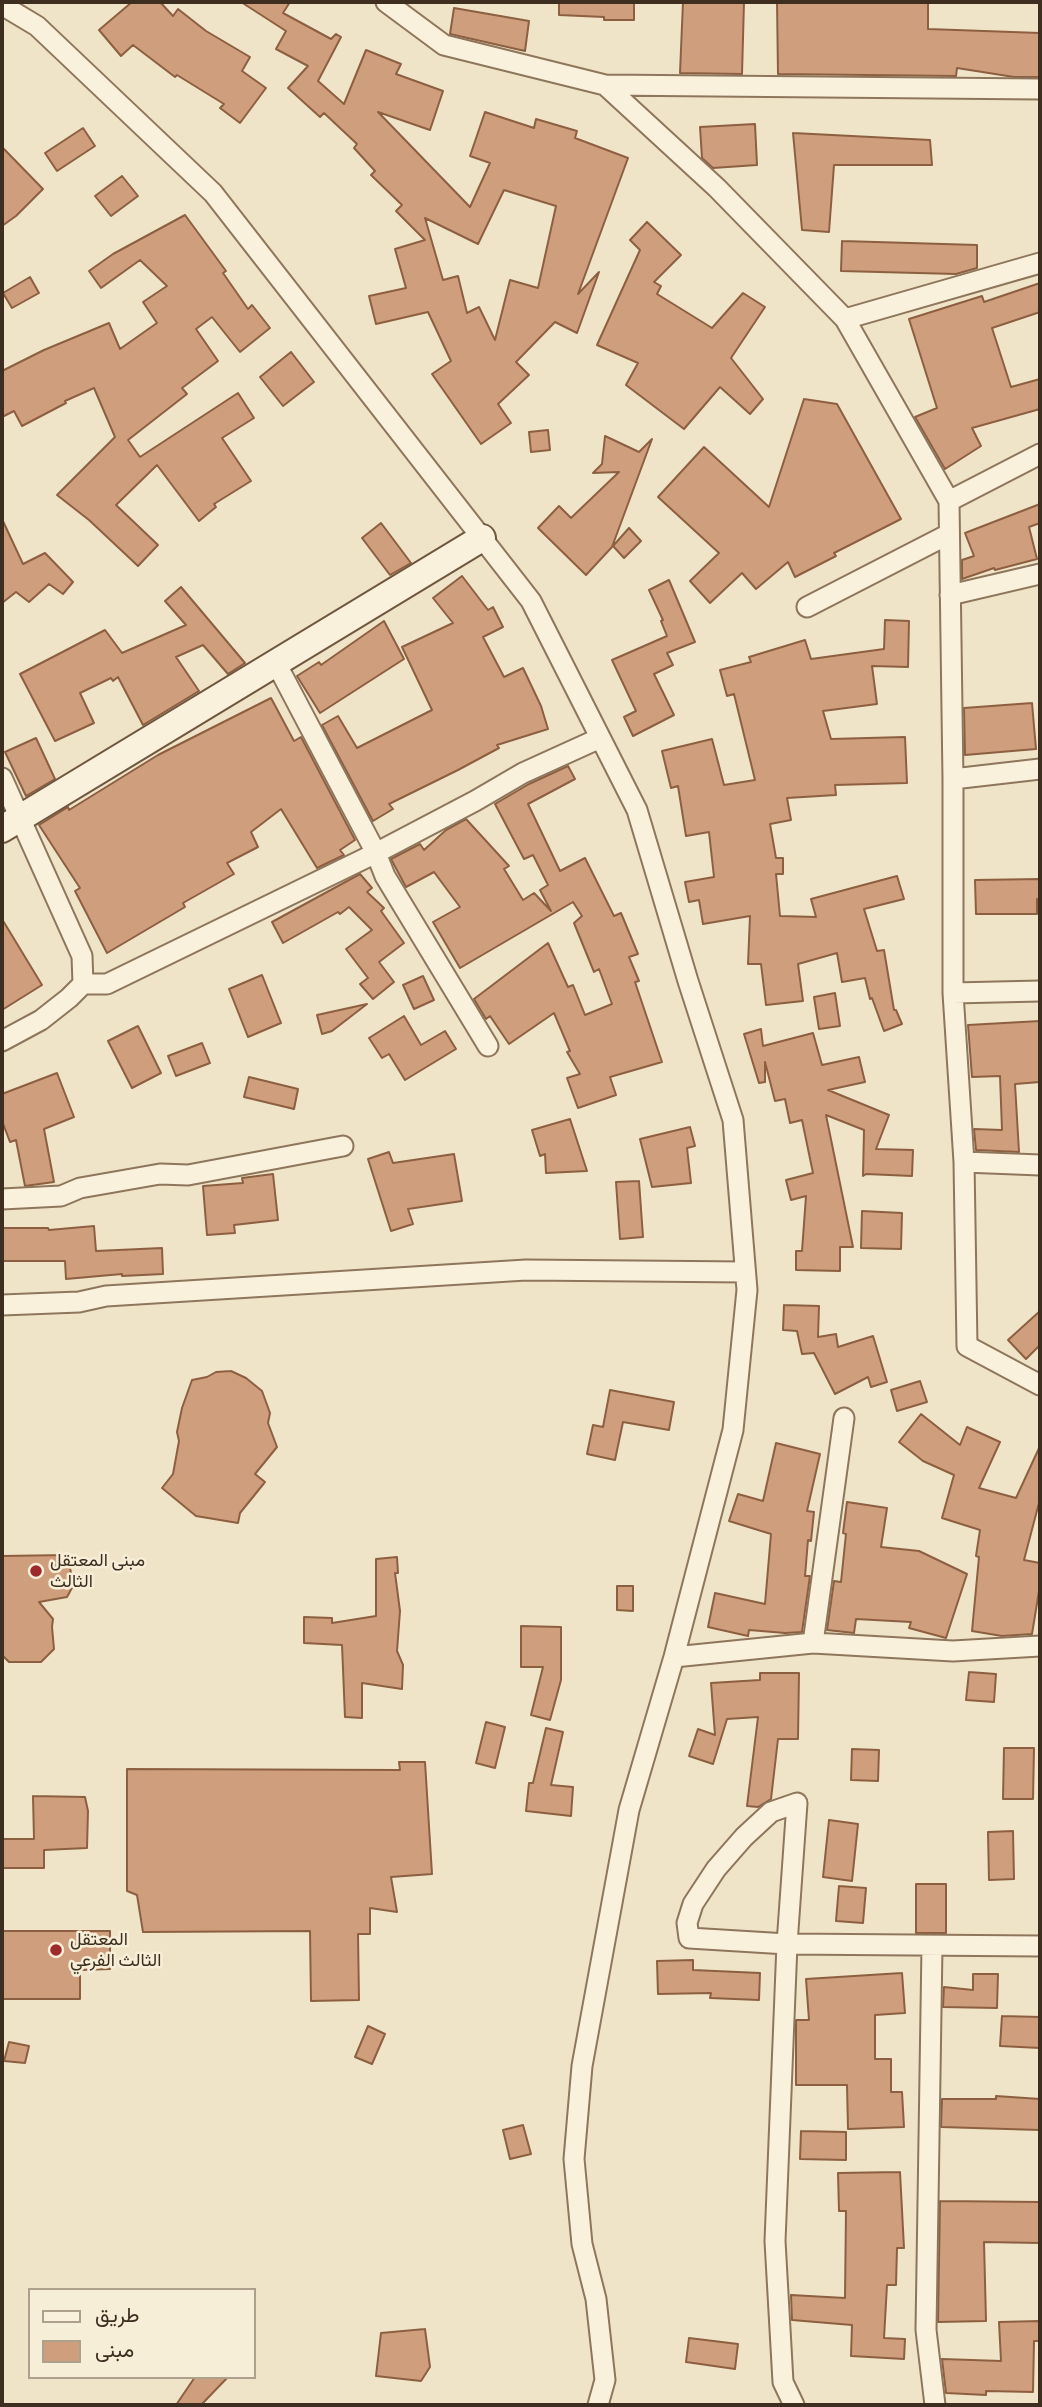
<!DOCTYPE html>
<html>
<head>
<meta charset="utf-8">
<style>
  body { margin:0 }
  #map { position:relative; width:1042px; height:2407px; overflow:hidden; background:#f0e4c8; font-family:Bitter,Vazirmatn,serif }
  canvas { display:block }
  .frame { position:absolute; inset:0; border:4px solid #3d2e20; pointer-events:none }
  .legend { position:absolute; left:28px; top:2288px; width:228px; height:91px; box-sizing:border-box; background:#f7eed8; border:2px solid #ada18e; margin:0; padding:9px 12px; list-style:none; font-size:21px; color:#3d2e20 }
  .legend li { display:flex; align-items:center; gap:14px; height:35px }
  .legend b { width:35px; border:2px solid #ada18e }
</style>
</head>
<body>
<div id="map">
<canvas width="1042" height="2407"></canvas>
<div class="frame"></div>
<ul class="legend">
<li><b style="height:9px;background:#faf1dc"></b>طريق</li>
<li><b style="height:19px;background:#cf9f7d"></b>مبنى</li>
</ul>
</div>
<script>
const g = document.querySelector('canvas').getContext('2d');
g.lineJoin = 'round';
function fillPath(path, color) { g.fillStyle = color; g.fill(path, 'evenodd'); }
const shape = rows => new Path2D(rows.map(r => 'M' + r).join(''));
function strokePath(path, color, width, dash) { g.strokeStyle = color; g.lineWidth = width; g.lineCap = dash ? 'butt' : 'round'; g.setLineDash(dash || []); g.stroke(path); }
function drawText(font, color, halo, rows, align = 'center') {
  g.font = font + ' Bitter,Vazirmatn,serif'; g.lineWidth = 5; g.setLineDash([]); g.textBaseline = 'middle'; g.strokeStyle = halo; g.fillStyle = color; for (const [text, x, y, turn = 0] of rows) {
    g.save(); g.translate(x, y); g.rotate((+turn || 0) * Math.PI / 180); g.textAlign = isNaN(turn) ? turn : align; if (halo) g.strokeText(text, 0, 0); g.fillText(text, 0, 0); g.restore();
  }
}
const building = shape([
  [132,2,160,2,173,16,178,9,206,31,250,57,242,71,266,88,240,123,220,108,224,104,177,75,175,77,133,45,121,56,99,30,132,2],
  [241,2,290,2,283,13,331,39,336,34,341,37,318,81,344,104,366,50,401,64,396,74,443,91,430,130,378,112,470,207,490,163,470,156,485,112,534,128,536,119,577,131,575,138,628,158,578,294,599,272,577,333,555,322,516,362,529,375,498,404,511,423,481,444,432,374,451,361,428,312,376,324,369,296,406,288,395,249,425,240,396,211,402,205,371,175,375,171,354,148,357,144,324,113,320,117,288,88,308,66,276,49,286,31,241,2],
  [504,190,556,206,538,288,510,280,495,340,479,307,467,313,458,276,443,280,425,218,478,244,504,190],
  [559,2,634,2,634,20,604,20,604,17,559,15,559,2],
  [683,2,744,2,742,74,680,73,683,2],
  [777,2,928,2,928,29,1040,33,1040,77,1014,77,957,68,956,76,778,74,777,2],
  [454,8,529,21,525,51,450,34,454,8],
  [755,124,757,165,713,168,702,158,700,127,755,124],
  [83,128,95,146,57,171,45,153,83,128],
  [793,133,930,140,932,165,834,165,829,232,802,230,793,133],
  [2,147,43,189,16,216,2,226,2,147],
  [122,176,138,196,111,216,95,196,122,176],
  [185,215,226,271,223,273,248,309,252,305,270,328,240,352,212,317,196,329,218,361,182,388,187,394,128,440,140,457,238,393,254,418,222,438,251,481,214,504,216,507,199,521,157,465,116,505,158,545,138,566,89,520,57,495,115,437,94,388,65,401,66,403,22,426,14,411,2,417,2,371,44,350,109,323,120,349,157,323,143,302,167,286,140,260,101,288,89,271,113,254,185,215],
  [647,222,681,255,654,282,661,286,657,294,712,328,743,293,765,307,731,358,763,399,750,414,720,387,684,429,626,385,638,363,597,345,640,250,630,240,647,222],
  [842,241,977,245,977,268,956,274,841,271,842,241],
  [30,277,39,293,12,308,3,293,30,277],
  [1040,283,1040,312,992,328,1011,387,1040,379,1040,409,972,428,981,446,945,469,915,417,937,408,909,319,982,296,984,302,1040,283],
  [291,352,314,382,283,406,260,377,291,352],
  [804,399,837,404,901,519,834,553,836,556,795,577,788,562,756,589,742,573,710,603,690,581,719,553,658,497,704,447,769,507,804,399],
  [548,430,550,450,531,452,529,432,548,430],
  [605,436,639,452,652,439,612,547,586,575,538,528,559,506,571,518,619,472,593,473,602,464,605,436],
  [1040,504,1040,523,1029,527,1037,559,995,570,994,568,962,579,962,560,974,556,965,533,1040,504],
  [2,519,23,564,45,553,73,582,63,594,49,584,29,602,16,592,2,603,2,519],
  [381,523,411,563,390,575,362,538,381,523],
  [629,528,641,541,624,558,613,546,629,528],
  [462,576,488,610,493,607,503,627,483,637,504,677,523,668,541,706,548,729,497,745,499,748,458,770,389,804,393,809,373,821,322,725,338,716,357,748,432,710,402,647,453,623,433,598,462,576],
  [669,580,695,642,667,653,673,665,654,674,674,715,633,736,624,717,636,711,612,660,667,636,661,621,663,620,649,590,669,580],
  [181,587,245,663,228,674,203,645,176,657,199,691,143,725,118,677,113,681,111,678,80,693,94,723,55,741,20,674,105,630,122,653,186,625,165,601,181,587],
  [885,620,909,621,908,667,872,666,877,704,823,711,831,739,905,737,907,783,835,785,836,795,787,798,791,820,770,824,776,858,783,858,783,874,776,874,780,916,816,917,811,899,897,876,904,899,864,909,877,951,884,950,894,1010,896,1010,902,1024,884,1031,872,998,870,999,865,978,842,982,837,953,798,964,803,1001,766,1005,761,964,748,964,750,916,703,924,699,900,689,902,685,882,714,877,709,832,686,836,678,786,671,788,662,751,712,739,724,785,755,780,734,694,727,696,720,670,751,662,749,657,805,640,811,659,884,649,885,620],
  [384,621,404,659,320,713,297,676,319,662,321,665,384,621],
  [271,698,294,741,301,737,355,840,340,850,344,855,317,868,281,809,251,832,258,847,227,863,234,874,183,903,185,907,107,953,75,891,80,888,39,825,68,807,69,810,158,755,271,698],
  [1032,703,1036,749,965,755,964,708,1032,703],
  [36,738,55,779,26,796,5,752,36,738],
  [568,766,575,779,528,804,560,871,585,858,614,916,621,913,638,954,629,957,639,981,635,982,662,1062,610,1077,616,1095,578,1108,567,1078,580,1074,567,1052,570,1051,554,1013,509,1044,490,1016,486,1019,474,999,548,943,568,987,573,985,585,1015,612,1004,599,969,594,972,574,923,582,916,573,902,460,968,433,922,460,907,434,872,406,887,391,859,420,844,424,850,446,830,466,819,509,866,504,869,523,900,534,893,551,911,540,890,548,885,533,855,524,859,495,804,529,784,568,766],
  [360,874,372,888,367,892,384,908,381,911,404,943,379,962,394,982,373,999,360,984,368,978,346,949,372,930,349,907,340,914,338,912,283,943,272,922,360,874],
  [1040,879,1040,899,1037,899,1037,914,976,914,975,880,1040,879],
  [2,919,42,985,2,1010,2,919],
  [262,975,281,1023,248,1037,229,989,262,975],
  [423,976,434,1000,414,1009,403,985,423,976],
  [835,993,840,1026,819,1029,814,997,835,993],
  [367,1004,332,1031,322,1034,317,1015,367,1004],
  [404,1016,421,1045,445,1031,456,1049,405,1080,389,1054,382,1058,369,1038,404,1016],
  [1040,1021,1040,1082,1015,1084,1019,1152,976,1150,974,1129,1002,1130,1000,1076,972,1077,968,1025,1040,1021],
  [138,1026,161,1073,132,1088,108,1041,138,1026],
  [761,1029,763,1046,813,1033,822,1065,859,1057,865,1082,828,1090,889,1115,876,1149,913,1150,912,1176,866,1174,863,1176,864,1130,826,1115,853,1247,840,1247,840,1271,796,1270,796,1251,802,1251,806,1196,791,1200,786,1180,813,1173,802,1120,790,1123,785,1099,775,1101,765,1062,765,1082,759,1083,744,1034,761,1029],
  [202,1043,210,1063,176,1076,168,1056,202,1043],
  [57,1073,74,1117,44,1129,54,1182,25,1186,16,1140,10,1142,2,1121,2,1094,57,1073],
  [249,1077,298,1089,294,1109,244,1097,249,1077],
  [570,1119,587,1171,546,1173,545,1154,540,1156,532,1130,570,1119],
  [690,1127,695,1146,687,1148,691,1183,652,1187,640,1139,690,1127],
  [389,1152,393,1163,454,1154,462,1201,408,1209,413,1224,391,1231,368,1159,389,1152],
  [273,1174,278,1220,234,1225,235,1233,207,1235,203,1186,243,1183,242,1178,273,1174],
  [639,1181,643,1237,620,1239,616,1182,639,1181],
  [862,1211,902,1213,901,1249,861,1248,862,1211],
  [94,1226,96,1251,162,1248,163,1274,122,1276,122,1274,66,1279,65,1261,2,1261,2,1228,48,1228,49,1230,94,1226],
  [784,1305,819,1306,818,1337,836,1334,838,1347,873,1336,887,1382,871,1387,868,1377,835,1394,814,1353,802,1354,797,1331,783,1330,784,1305],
  [1040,1311,1040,1345,1026,1359,1008,1340,1040,1311],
  [231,1371,246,1378,262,1391,270,1413,268,1423,277,1447,255,1474,265,1482,240,1513,238,1523,196,1516,162,1488,173,1474,179,1441,177,1432,182,1408,192,1380,207,1377,216,1372,231,1371],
  [920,1381,927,1402,897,1411,891,1390,920,1381],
  [610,1390,674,1402,669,1430,623,1422,615,1460,587,1454,593,1425,603,1427,610,1390],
  [921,1414,960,1445,967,1427,1000,1442,979,1488,1016,1498,1040,1446,1040,1499,1024,1560,1040,1563,1040,1585,1032,1634,1002,1636,972,1631,979,1557,976,1556,980,1530,942,1518,954,1475,923,1461,899,1442,921,1414],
  [776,1443,820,1454,807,1511,814,1512,811,1541,808,1540,805,1576,810,1576,802,1632,785,1633,749,1630,748,1636,708,1627,715,1593,765,1604,771,1534,729,1521,738,1494,763,1501,776,1443],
  [847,1502,887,1508,881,1547,919,1551,967,1574,946,1638,909,1628,911,1622,856,1619,854,1633,827,1630,834,1581,841,1582,846,1534,843,1533,847,1502],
  [68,1555,73,1586,67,1597,39,1602,53,1619,52,1627,54,1649,41,1662,9,1662,2,1655,2,1556,68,1555],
  [397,1557,398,1573,395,1573,400,1611,397,1651,403,1665,402,1689,362,1683,362,1718,345,1717,342,1645,304,1643,304,1617,332,1618,332,1623,376,1616,376,1559,397,1557],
  [617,1586,633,1586,633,1611,617,1610,617,1586],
  [521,1626,561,1627,561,1680,550,1720,531,1715,543,1667,521,1667,521,1626],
  [969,1672,996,1674,994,1702,966,1700,969,1672],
  [760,1673,799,1673,798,1739,778,1739,771,1799,758,1807,747,1806,758,1717,727,1719,713,1764,689,1756,698,1729,715,1735,711,1683,760,1680,760,1673],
  [486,1722,505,1727,495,1768,476,1763,486,1722],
  [546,1728,563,1732,551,1785,573,1787,571,1816,526,1811,529,1783,533,1783,546,1728],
  [1004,1748,1034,1748,1033,1799,1003,1799,1004,1748],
  [852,1749,879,1750,878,1781,851,1780,852,1749],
  [399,1762,425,1762,432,1874,391,1877,397,1912,370,1908,370,1934,358,1934,359,2000,311,2001,310,1931,143,1932,137,1895,127,1891,127,1769,400,1770,399,1762],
  [33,1796,85,1797,88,1811,87,1848,44,1850,44,1868,2,1868,2,1839,34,1839,33,1796],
  [829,1820,858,1824,852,1881,823,1877,829,1820],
  [1013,1831,1014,1879,989,1880,988,1832,1013,1831],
  [916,1884,946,1884,946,1933,916,1933,916,1884],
  [839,1886,866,1888,863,1923,836,1921,839,1886],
  [2,1931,110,1931,110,1969,80,1970,80,1999,2,1999,2,1931],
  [693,1960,693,1970,760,1973,759,2000,710,1998,711,1993,658,1994,657,1961,693,1960],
  [902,1973,905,2013,875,2015,875,2059,891,2059,891,2092,902,2092,904,2127,848,2129,847,2085,796,2085,796,2020,809,2020,806,1979,902,1973],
  [973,1974,998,1974,997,2008,943,2007,944,1987,973,1990,973,1974],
  [1002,2016,1040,2017,1040,2048,1000,2046,1002,2016],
  [368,2026,385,2034,372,2064,355,2057,368,2026],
  [9,2042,29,2046,25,2063,4,2061,9,2042],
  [996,2096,1040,2099,1040,2130,941,2127,942,2099,996,2099,996,2096],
  [523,2125,531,2154,510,2159,503,2130,523,2125],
  [801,2131,846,2132,846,2160,800,2159,801,2131],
  [900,2172,904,2248,897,2248,896,2285,887,2285,884,2338,905,2339,904,2359,851,2356,852,2325,792,2320,791,2295,845,2298,846,2211,839,2211,838,2173,900,2172],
  [940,2201,1040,2202,1040,2243,984,2242,986,2321,938,2322,940,2201],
  [1040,2321,1040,2341,1034,2341,1033,2392,986,2391,986,2395,946,2393,942,2359,1001,2361,999,2322,1040,2321],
  [425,2329,430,2367,421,2381,376,2376,381,2333,425,2329],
  [689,2338,738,2344,735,2369,686,2362,689,2338],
  [195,2377,228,2377,201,2405,176,2405,195,2377]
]);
fillPath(building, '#cf9f7d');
strokePath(building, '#8d5f41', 2);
const street = shape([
  [386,2,444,45,605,85,717,188,845,319,949,501,953,779,953,993,964,1162,967,1346,1040,1385],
  [2,5,37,26,213,193,531,601,637,810,688,981,733,1120,747,1290,733,1430,674,1657,629,1810,582,2066,574,2159,582,2244,596,2299,605,2380,598,2405],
  [605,85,1040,89],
  [845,319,1040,263],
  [949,501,1040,454],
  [950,595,1040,574],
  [807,607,949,534],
  [276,663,376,853,385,876,488,1046],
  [2,778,82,956,83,984,69,998,41,1020,2,1041],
  [953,779,1040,769],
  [83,984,107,984,376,853,475,801,523,773,600,738],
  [953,993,1040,991],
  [964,1162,1040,1165],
  [2,1199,61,1196,80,1188,160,1174,188,1175,343,1146],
  [2,1305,79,1302,106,1296,526,1270,745,1272],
  [813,1643,844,1418],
  [674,1657,813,1643,953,1651,1040,1646],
  [932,1946,926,2330,935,2405],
  [794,2405,783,2382,775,2241,787,1944,797,1803,771,1812,744,1837,716,1869,693,1904,687,1923,689,1938,787,1944,1040,1946]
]);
const secondary = shape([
  [2,829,482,538]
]);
strokePath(street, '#8d765c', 23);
strokePath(secondary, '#6f573f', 30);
strokePath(street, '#faf1dc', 19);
strokePath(secondary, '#faf1dc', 26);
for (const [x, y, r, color] of [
  [36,1571,7,"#9e2a2b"],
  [56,1950,7,"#9e2a2b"]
]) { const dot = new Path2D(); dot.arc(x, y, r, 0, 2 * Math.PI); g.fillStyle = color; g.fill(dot); strokePath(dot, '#f7eed8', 2.5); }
drawText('18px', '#3d2e20', '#f7eed8', [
  ["مبنى المعتقل",50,1561],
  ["الثالث",50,1582],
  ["المعتقل",70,1940],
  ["الثالث الفرعي",70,1961]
], 'left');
</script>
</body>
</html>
